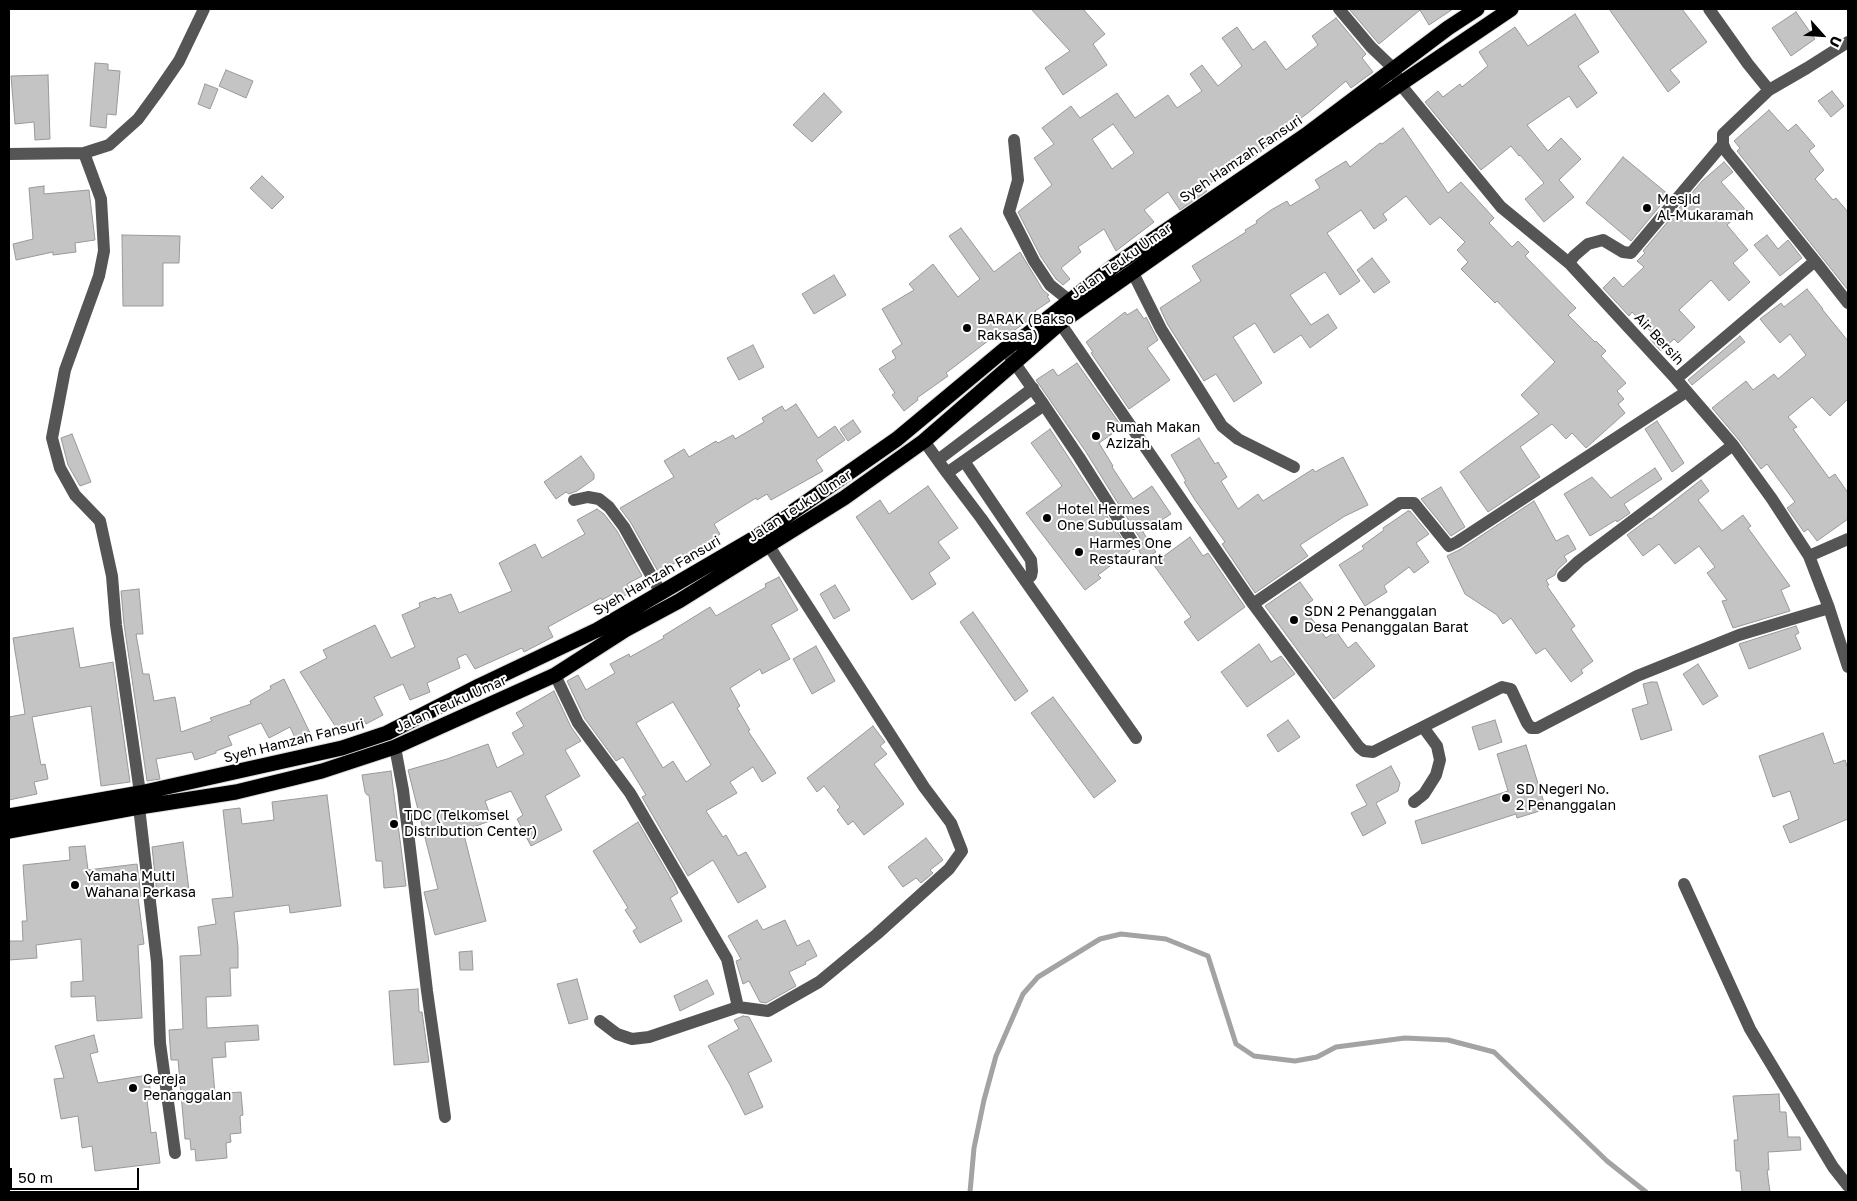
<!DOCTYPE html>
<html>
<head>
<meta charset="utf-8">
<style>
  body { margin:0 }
  #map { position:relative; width:1857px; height:1201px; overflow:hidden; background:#fff; font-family:"Golos Text",sans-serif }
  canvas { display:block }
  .frame { position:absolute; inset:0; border:10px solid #000; pointer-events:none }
  .north { position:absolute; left:1797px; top:10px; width:50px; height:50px; -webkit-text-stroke:4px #fff; paint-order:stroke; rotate:116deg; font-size:14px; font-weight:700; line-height:20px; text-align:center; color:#000 }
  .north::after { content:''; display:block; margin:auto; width:18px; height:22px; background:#000; clip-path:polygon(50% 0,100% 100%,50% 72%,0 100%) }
  .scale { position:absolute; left:10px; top:1168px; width:129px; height:22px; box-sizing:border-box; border:2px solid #000; border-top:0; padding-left:6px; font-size:15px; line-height:18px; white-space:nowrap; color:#000; -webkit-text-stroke:4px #fff; paint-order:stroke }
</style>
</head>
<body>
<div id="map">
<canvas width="1857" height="1201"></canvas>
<div class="frame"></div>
<div class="north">U</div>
<div class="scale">50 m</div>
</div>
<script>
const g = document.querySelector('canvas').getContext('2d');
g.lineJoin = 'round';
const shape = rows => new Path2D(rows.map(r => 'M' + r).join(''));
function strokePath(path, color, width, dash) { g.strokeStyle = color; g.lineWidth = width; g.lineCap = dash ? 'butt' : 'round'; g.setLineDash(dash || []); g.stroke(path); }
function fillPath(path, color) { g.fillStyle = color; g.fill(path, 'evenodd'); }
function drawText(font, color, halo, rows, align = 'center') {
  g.font = font + ' "Golos Text",sans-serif'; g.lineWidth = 4; g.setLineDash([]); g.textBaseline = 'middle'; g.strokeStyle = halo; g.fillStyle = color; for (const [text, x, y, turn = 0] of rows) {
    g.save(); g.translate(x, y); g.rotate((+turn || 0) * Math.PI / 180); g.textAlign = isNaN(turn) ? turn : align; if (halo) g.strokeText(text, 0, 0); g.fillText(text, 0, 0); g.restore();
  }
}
strokePath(shape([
  [970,1192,974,1148,984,1100,996,1056,1023,994,1038,977,1100,939,1121,934,1166,939,1208,956,1236,1044,1254,1056,1295,1061,1317,1057,1336,1047,1405,1038,1448,1040,1494,1052,1607,1161,1646,1192]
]), '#a3a3a3', 5);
const building = shape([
  [1031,9,1083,9,1105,34,1093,44,1107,65,1063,95,1045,68,1070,51,1031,9],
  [1349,9,1453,9,1429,25,1420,10,1379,44,1349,9],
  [1609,9,1682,9,1707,42,1670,70,1680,82,1668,92,1609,9],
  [1796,12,1815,39,1791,56,1772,28,1796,12],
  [1575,14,1599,52,1578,66,1597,93,1577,108,1569,96,1527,125,1548,151,1561,138,1581,159,1559,180,1574,197,1544,222,1525,199,1544,183,1520,155,1519,156,1511,146,1481,170,1425,102,1438,91,1443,97,1460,84,1462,87,1488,66,1479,52,1515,27,1528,46,1575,14],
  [1336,18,1366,54,1362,58,1373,72,1351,88,1346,81,1308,113,1287,128,1256,156,1242,165,1240,163,1204,187,1207,191,1180,210,1168,192,1144,210,1154,222,1116,251,1104,229,1078,247,1081,252,1061,268,1070,279,1063,285,1056,279,1041,257,1018,212,1052,185,1034,158,1054,144,1042,128,1071,106,1080,118,1117,93,1135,118,1168,95,1177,108,1202,91,1190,74,1202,65,1218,86,1242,66,1222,38,1237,27,1253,50,1265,41,1286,70,1318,45,1312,36,1336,18],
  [1113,124,1134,153,1112,169,1092,139,1113,124],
  [95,63,108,64,108,70,120,71,116,115,107,114,106,128,90,126,95,63],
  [226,70,253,81,246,98,219,86,226,70],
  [48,75,50,139,35,140,34,122,15,124,11,76,48,75],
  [205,84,218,89,210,109,198,104,205,84],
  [1832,91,1844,106,1831,117,1818,101,1832,91],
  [824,93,842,112,812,142,793,125,824,93],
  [1769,110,1788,131,1796,124,1815,146,1809,151,1824,170,1815,179,1833,200,1836,198,1848,212,1848,290,1737,151,1740,148,1734,141,1769,110],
  [1403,128,1448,193,1461,182,1494,218,1489,223,1512,247,1518,241,1529,252,1525,256,1576,308,1568,315,1595,342,1596,341,1606,351,1601,356,1626,383,1617,391,1624,399,1618,404,1625,413,1586,448,1572,433,1566,439,1552,424,1520,447,1540,477,1488,512,1460,472,1539,414,1521,395,1555,362,1497,301,1495,303,1461,269,1468,262,1457,250,1465,242,1440,217,1430,225,1406,196,1383,214,1387,220,1374,229,1361,210,1327,233,1360,281,1340,295,1325,272,1290,295,1311,325,1328,314,1337,328,1310,348,1301,335,1274,353,1255,323,1233,337,1262,383,1234,402,1216,374,1204,381,1168,325,1160,308,1201,281,1192,266,1246,232,1245,230,1257,223,1256,221,1271,210,1287,201,1290,206,1320,188,1315,180,1346,161,1350,167,1380,143,1382,144,1403,128],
  [1623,157,1669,195,1631,241,1586,203,1623,157],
  [1724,162,1733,172,1721,182,1745,209,1727,225,1748,250,1733,263,1750,282,1729,301,1711,280,1679,310,1695,327,1678,343,1674,339,1661,351,1650,339,1654,335,1632,312,1629,316,1603,288,1614,277,1623,287,1644,267,1637,261,1645,253,1643,251,1702,181,1724,162],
  [262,176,284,197,272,209,250,188,262,176],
  [44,186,44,194,89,190,95,240,75,243,76,252,53,255,53,252,16,260,13,244,33,239,29,188,44,186],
  [961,228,994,272,1020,252,1043,290,1049,295,1047,296,1050,301,1035,311,1037,314,1001,340,997,334,946,373,948,376,917,398,918,400,904,411,892,395,895,393,879,369,896,358,892,351,902,344,882,309,914,290,909,284,933,264,958,297,980,279,949,236,961,228],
  [122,235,180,236,179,263,163,263,163,306,123,306,122,235],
  [1767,235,1778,249,1788,240,1802,258,1780,276,1754,245,1767,235],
  [1372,258,1390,282,1374,293,1357,270,1372,258],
  [834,275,846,295,814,314,802,294,834,275],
  [1807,289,1823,309,1822,309,1848,341,1848,399,1830,416,1812,397,1788,417,1797,427,1793,429,1829,478,1835,474,1848,493,1848,519,1817,541,1808,529,1804,532,1787,508,1795,502,1767,464,1761,469,1739,440,1712,408,1746,381,1753,390,1774,374,1778,379,1806,355,1790,334,1780,343,1760,319,1781,303,1784,307,1807,289],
  [1137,309,1144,319,1146,317,1158,340,1147,348,1170,380,1129,409,1091,353,1093,352,1086,342,1125,312,1127,315,1137,309],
  [1740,336,1745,342,1692,385,1688,380,1740,336],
  [753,345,764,367,739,380,727,358,753,345],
  [1077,363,1122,427,1099,443,1113,466,1112,467,1133,499,1152,486,1171,514,1143,532,1156,552,1144,559,1139,551,1142,544,1141,540,1086,452,1036,380,1053,369,1058,376,1077,363],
  [796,404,818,438,835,426,845,440,816,460,823,471,771,500,767,494,757,500,756,498,714,524,720,534,659,573,631,523,620,508,674,477,664,461,684,449,689,457,716,441,718,443,733,435,735,439,764,422,762,418,782,406,785,411,796,404],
  [853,420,861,432,848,441,840,429,853,420],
  [1657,421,1684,463,1672,472,1645,429,1657,421],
  [1050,429,1130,551,1098,575,1101,578,1085,590,1026,513,1062,486,1031,443,1050,429],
  [72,434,91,482,80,486,68,465,61,438,72,434],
  [1199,438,1215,464,1218,462,1227,477,1221,481,1238,509,1258,494,1263,501,1313,469,1315,472,1343,457,1368,505,1345,516,1300,545,1308,556,1255,593,1222,544,1225,542,1195,500,1184,482,1186,481,1171,455,1199,438],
  [581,456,594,474,594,479,577,491,569,494,566,492,556,499,544,482,581,456],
  [1655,468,1662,479,1624,504,1630,513,1617,522,1616,520,1590,536,1564,494,1592,477,1611,498,1655,468],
  [1701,480,1709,491,1698,500,1722,531,1743,515,1751,526,1748,528,1790,586,1781,590,1790,611,1733,628,1722,601,1727,600,1707,573,1715,567,1699,546,1675,564,1659,544,1643,556,1627,535,1650,518,1651,519,1701,480],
  [928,486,958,528,938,542,950,558,929,573,936,584,912,600,856,517,880,500,889,514,928,486],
  [1441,487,1465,527,1451,536,1421,499,1441,487],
  [1534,501,1556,541,1568,535,1576,549,1564,556,1567,561,1557,570,1555,575,1546,580,1549,585,1547,586,1575,626,1571,629,1593,661,1581,670,1583,673,1571,682,1545,648,1536,654,1511,618,1503,624,1497,615,1465,594,1447,556,1461,549,1534,501],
  [597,509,604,514,617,531,642,576,627,584,631,592,620,598,616,592,602,600,601,598,548,627,553,637,524,652,522,648,475,669,466,654,457,658,460,668,427,683,430,692,410,700,403,684,374,697,383,715,366,724,364,720,341,735,300,672,327,658,323,650,375,625,391,658,415,647,402,615,420,607,419,603,435,597,437,599,451,594,459,613,512,591,499,563,535,544,542,558,585,534,577,520,597,509],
  [1408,511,1410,511,1429,534,1416,543,1429,562,1414,573,1409,567,1384,586,1387,592,1365,606,1339,565,1364,549,1362,546,1384,530,1383,528,1408,511],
  [1190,537,1203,556,1208,553,1245,607,1198,641,1184,622,1191,617,1153,564,1190,537],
  [779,577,798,610,771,625,790,659,762,674,760,669,730,688,740,706,737,708,750,730,748,731,776,773,762,782,753,767,730,782,737,793,706,811,723,837,726,835,738,856,746,852,766,887,738,903,713,860,688,876,642,797,646,795,623,757,616,761,585,719,567,681,578,675,586,690,615,673,610,664,629,654,630,657,664,638,663,636,710,607,716,616,766,587,765,584,779,577],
  [673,702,711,765,686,782,673,761,663,768,636,723,673,702],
  [1300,582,1313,600,1303,607,1326,638,1336,631,1348,648,1356,642,1375,666,1334,699,1265,606,1300,582],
  [835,585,850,610,834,619,820,594,835,585],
  [139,589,143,634,136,634,143,674,149,674,154,701,175,697,181,732,212,721,210,718,251,704,250,701,271,689,270,686,284,679,311,735,297,742,290,727,269,738,261,723,228,736,232,745,216,751,216,753,195,760,192,752,156,759,160,779,147,781,124,624,121,591,139,589],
  [973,612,1028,691,1015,701,960,622,973,612],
  [1796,626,1799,633,1795,635,1801,649,1749,669,1739,644,1796,626],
  [73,628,80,668,113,662,130,782,101,786,91,706,32,717,41,765,45,764,48,779,34,782,37,794,9,800,9,717,25,714,13,638,73,628],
  [1259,644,1271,662,1281,656,1295,674,1247,707,1221,672,1259,644],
  [816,646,835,681,812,694,793,659,816,646],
  [1698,664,1718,696,1703,705,1683,674,1698,664],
  [1651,682,1657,682,1672,730,1641,740,1632,709,1648,704,1643,684,1651,682],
  [554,691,571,727,581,741,565,750,580,776,545,796,562,830,531,846,517,819,523,815,511,791,485,801,492,820,463,831,486,921,435,935,424,892,438,889,408,770,447,759,488,744,497,768,524,754,512,733,524,726,516,713,554,691],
  [1053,697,1116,781,1094,798,1031,713,1053,697],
  [1288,720,1300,737,1278,752,1267,735,1288,720],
  [1495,720,1502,742,1479,750,1472,727,1495,720],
  [873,726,885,742,880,746,887,754,874,764,904,804,864,835,853,821,848,825,837,810,840,807,824,786,817,792,807,778,873,726],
  [1823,733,1834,764,1845,760,1848,769,1848,819,1790,843,1783,826,1799,819,1790,791,1773,797,1759,756,1823,733],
  [1526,745,1546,809,1517,818,1516,814,1422,844,1415,821,1508,791,1497,754,1526,745],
  [1391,766,1400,783,1398,791,1376,803,1386,823,1363,836,1351,813,1367,805,1356,785,1391,766],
  [391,771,406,886,384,888,382,861,376,861,369,795,367,795,365,792,362,775,391,771],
  [327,795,341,906,290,913,289,905,234,912,238,947,238,968,230,968,231,996,206,997,207,1028,258,1025,259,1040,225,1042,226,1057,212,1058,215,1094,241,1092,243,1115,240,1116,241,1133,230,1134,231,1142,226,1143,227,1158,196,1161,195,1149,191,1150,190,1139,185,1139,178,1060,171,1060,169,1030,183,1029,180,956,201,955,198,927,216,924,212,899,233,897,223,810,240,808,242,824,274,820,272,802,327,795],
  [638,822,674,884,678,893,670,898,682,921,640,943,633,931,637,928,625,910,628,908,593,851,638,822],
  [926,838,943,860,930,870,933,873,921,883,916,878,903,887,888,867,926,838],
  [183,842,189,890,157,894,152,847,183,842],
  [85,846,88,870,137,864,141,896,138,897,144,944,138,945,142,1018,97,1021,95,996,71,997,71,982,83,981,81,939,36,945,37,958,9,960,9,941,23,941,22,921,27,921,23,865,70,860,69,847,85,846],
  [757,920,763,930,785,920,797,946,809,940,817,956,805,962,806,964,789,972,796,986,766,1003,760,1002,749,981,743,984,736,961,741,959,728,936,757,920],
  [472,951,473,970,460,970,459,952,472,951],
  [577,979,588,1019,569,1024,557,984,577,979],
  [707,980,714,994,680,1011,674,996,707,980],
  [418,989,419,1012,422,1012,429,1062,394,1065,389,991,418,989],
  [743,1016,749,1017,772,1061,748,1073,763,1107,745,1115,730,1085,708,1046,739,1029,734,1020,743,1016],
  [94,1035,98,1052,90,1054,98,1083,148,1075,152,1099,147,1100,151,1133,156,1132,160,1163,95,1171,92,1146,82,1148,78,1116,61,1119,54,1079,64,1078,55,1046,94,1035],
  [1779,1094,1780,1112,1786,1112,1788,1137,1800,1137,1801,1150,1768,1152,1769,1170,1767,1170,1770,1192,1742,1192,1740,1171,1736,1171,1734,1140,1738,1140,1733,1096,1779,1094]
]);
fillPath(building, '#c4c4c4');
strokePath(building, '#999', 1);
const highway = shape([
  [9,816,140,793,342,748,387,733,479,686,597,630,758,536,897,439,1005,349,1028,334,1114,266,1306,135,1448,28,1477,9],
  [9,831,139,807,236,792,322,771,395,747,555,675,625,630,679,601,844,498,924,441,1060,323,1400,84,1511,9]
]);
strokePath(highway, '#dbdbdb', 17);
strokePath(shape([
  [1339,9,1371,47,1394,69,1400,84,1501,207,1569,263,1676,379,1733,445,1772,499,1809,556,1829,608,1848,667],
  [1709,9,1748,64,1769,90,1807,68,1848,42],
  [1014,140,1018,180,1009,212,1034,261,1050,285,1070,301],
  [84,153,101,199,104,251,99,276,65,370,52,438,60,468,75,495,100,521,112,576,116,625,140,793],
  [9,154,84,153,109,145,138,119,157,93,179,61,204,9],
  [1815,261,1848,303],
  [1569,263,1574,256,1588,244,1603,240,1623,252,1631,253,1723,144],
  [1133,273,1161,329,1222,426,1238,439,1294,467],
  [1060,323,1253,604,1359,747,1364,751,1373,752,1502,687,1511,689,1527,723,1531,728,1537,728,1637,676,1739,635,1829,608],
  [1676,379,1815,261,1726,151,1723,144,1723,134,1769,90],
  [1044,405,1079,457,1134,544],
  [924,441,947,473,1044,405,1009,355],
  [938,460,1033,388],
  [964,461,1031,560,1032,571,1031,576,1025,580],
  [947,473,981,518,1136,738],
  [574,500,588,497,599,499,609,507,624,527,661,593],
  [1809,556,1848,539],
  [1563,576,1579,561,1733,445],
  [1253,604,1400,503,1414,503,1449,546,1457,542,1686,392],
  [555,675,578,723,630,793,727,959,738,1007,768,1011,819,982,877,934,949,869,962,851,951,823,924,787,769,546],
  [395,747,403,790,427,991,445,1117],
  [1414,802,1424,794,1436,775,1440,760,1437,746,1423,727],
  [139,807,157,962,160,1043,175,1153],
  [1684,884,1750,1029,1833,1167,1848,1186],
  [600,1021,617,1034,632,1039,649,1037,738,1007]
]), '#555', 12);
strokePath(highway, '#000', 15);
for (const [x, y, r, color] of [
  [1647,208,5,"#000"],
  [967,328,5,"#000"],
  [1096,436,5,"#000"],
  [1047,518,5,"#000"],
  [1079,552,5,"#000"],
  [1294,620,5,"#000"],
  [1506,798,5,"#000"],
  [394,824,5,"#000"],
  [75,885,5,"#000"],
  [133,1088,5,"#000"]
]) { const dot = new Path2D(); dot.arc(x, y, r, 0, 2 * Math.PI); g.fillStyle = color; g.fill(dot); strokePath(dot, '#fff', 2); }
drawText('14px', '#000', '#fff', [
  ["Syeh Hamzah Fansuri",1241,159,-34],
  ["Jalan Teuku Umar",1121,261,-35],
  ["Air Bersih",1659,339,47],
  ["Jalan Teuku Umar",800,506,-33],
  ["Syeh Hamzah Fansuri",657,576,-30],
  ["Jalan Teuku Umar",451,704,-24],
  ["Syeh Hamzah Fansuri",294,741,-14]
]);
drawText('14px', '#000', '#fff', [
  ["Mesjid",1657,200],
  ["Al-Mukaramah",1657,216],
  ["BARAK (Bakso",977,320],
  ["Raksasa)",977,336],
  ["Rumah Makan",1106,428],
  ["Azizah",1106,444],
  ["Hotel Hermes",1057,510],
  ["One Subulussalam",1057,526],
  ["Harmes One",1089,544],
  ["Restaurant",1089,560],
  ["SDN 2 Penanggalan",1304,612],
  ["Desa Penanggalan Barat",1304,628],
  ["SD Negeri No.",1516,790],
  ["2 Penanggalan",1516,806],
  ["TDC (Telkomsel",404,816],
  ["Distribution Center)",404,832],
  ["Yamaha Multi",85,877],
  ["Wahana Perkasa",85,893],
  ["Gereja",143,1080],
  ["Penanggalan",143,1096]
], 'left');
</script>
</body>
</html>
